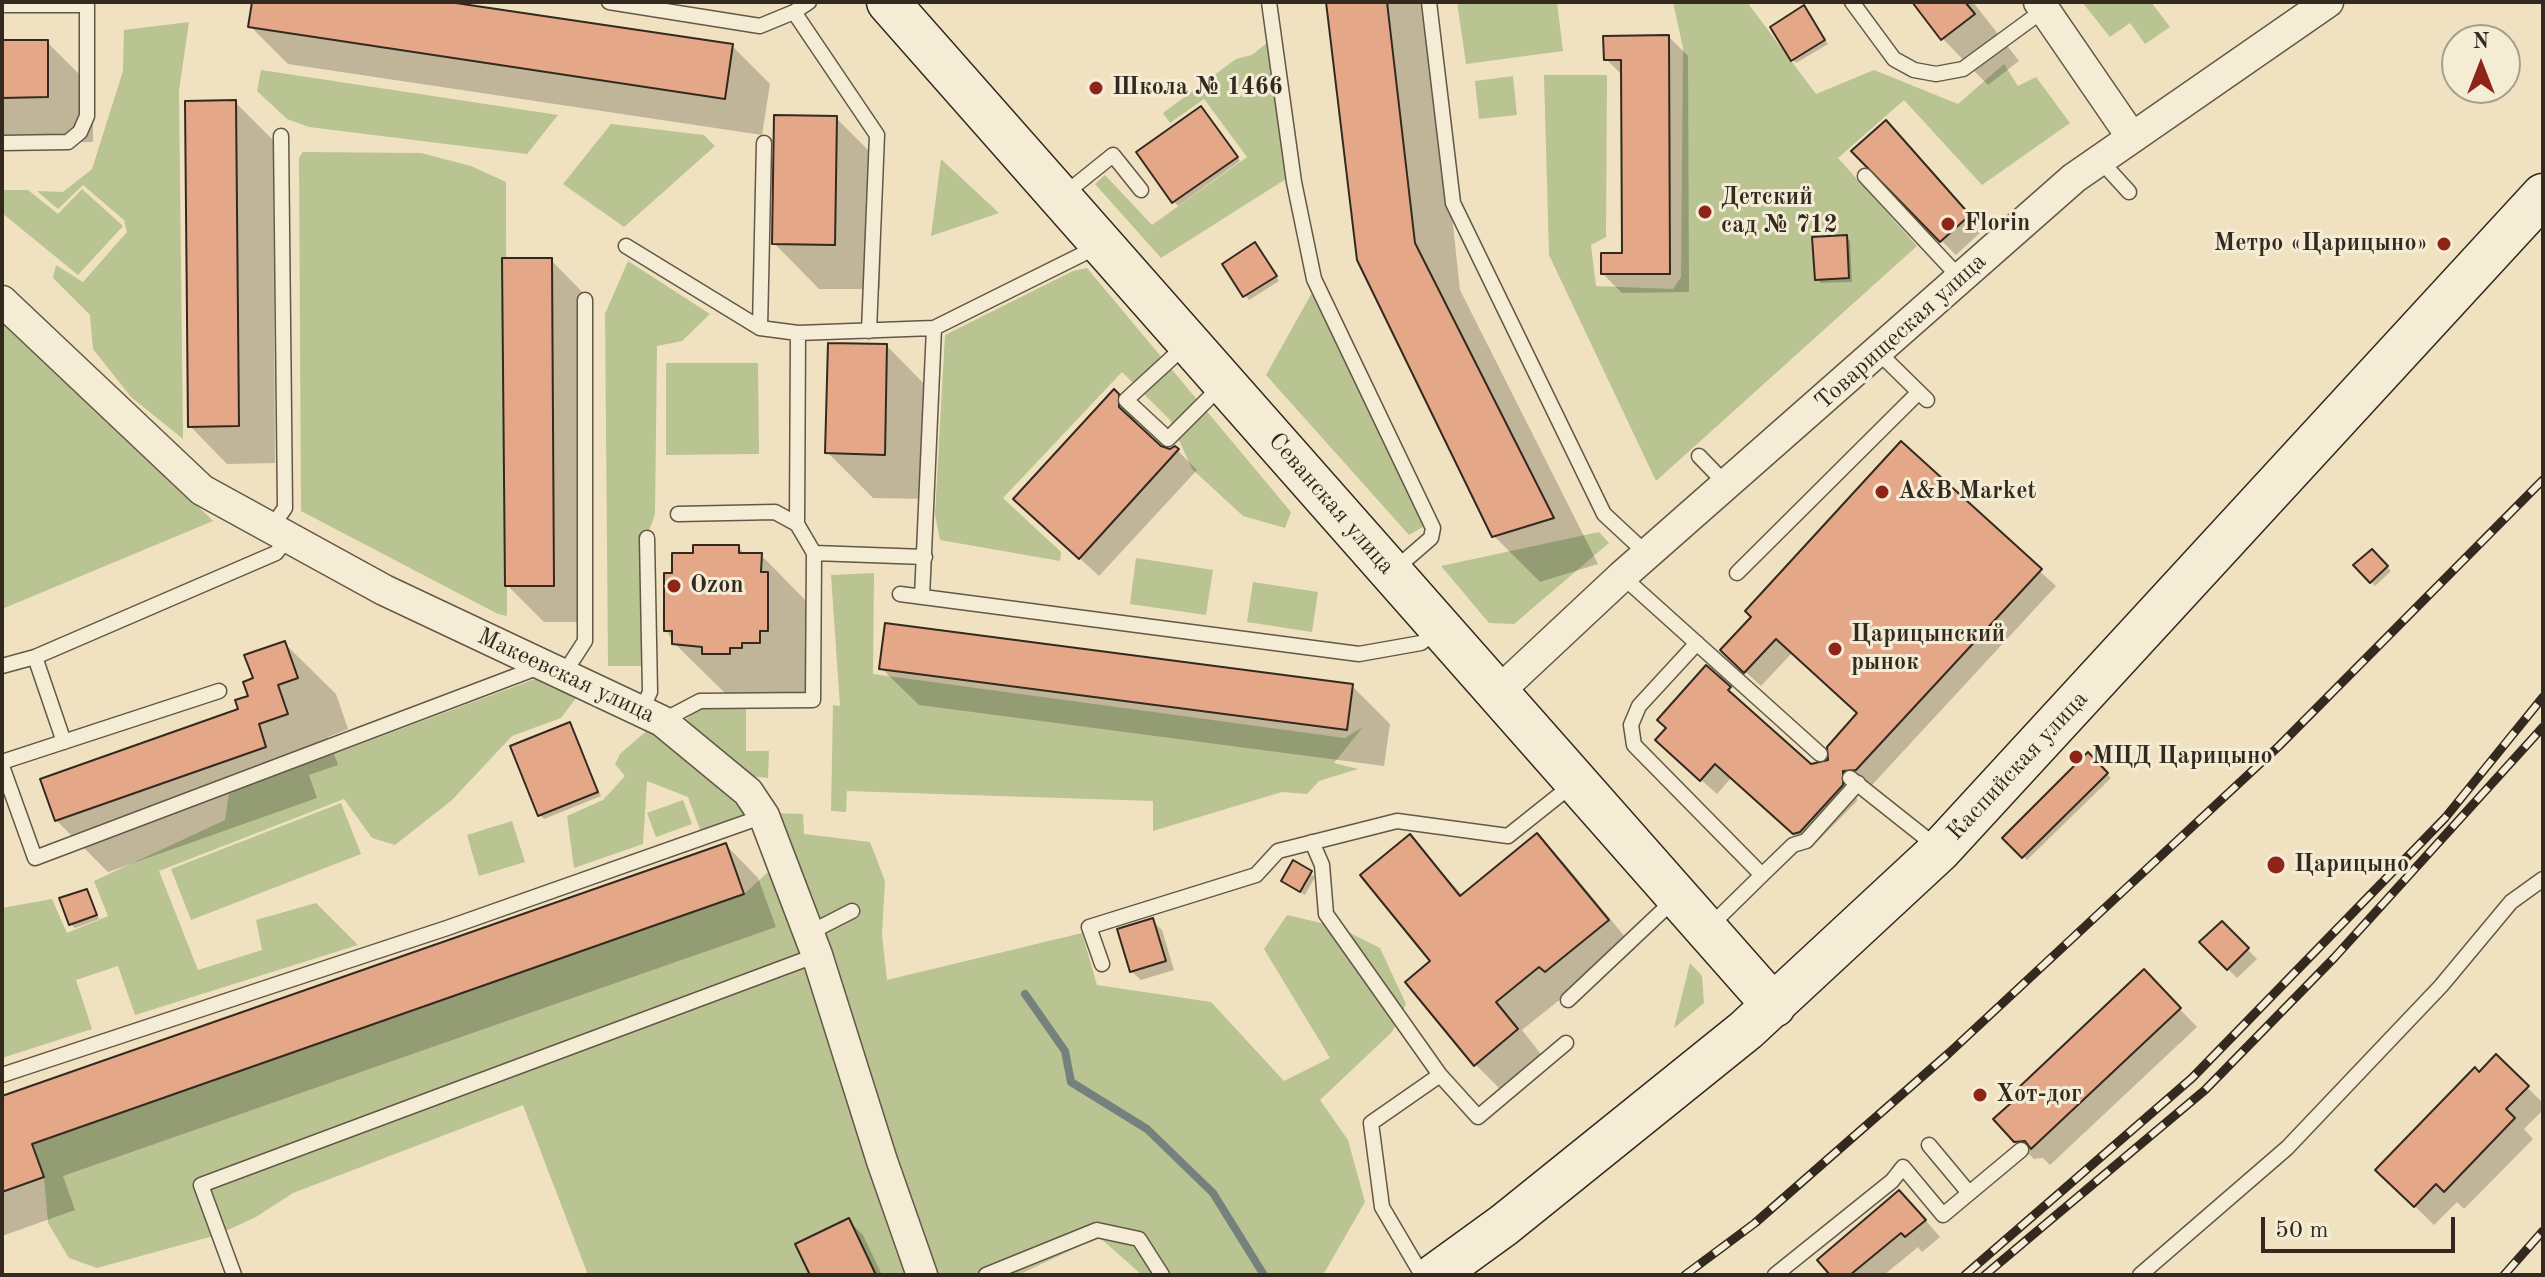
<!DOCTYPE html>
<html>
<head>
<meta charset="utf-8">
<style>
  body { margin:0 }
  #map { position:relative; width:2545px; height:1277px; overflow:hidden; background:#f0e2c0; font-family:"Old Standard TT",serif }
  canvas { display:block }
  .frame { position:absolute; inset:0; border:4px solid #34291f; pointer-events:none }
  .north { position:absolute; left:2441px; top:24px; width:80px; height:80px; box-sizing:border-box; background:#f5ecd6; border:2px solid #a89e8d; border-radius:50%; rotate:0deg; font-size:22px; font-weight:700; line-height:32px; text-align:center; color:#34291f }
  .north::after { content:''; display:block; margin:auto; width:28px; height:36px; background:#8f2418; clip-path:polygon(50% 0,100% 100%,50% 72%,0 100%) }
  .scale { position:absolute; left:2261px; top:1217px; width:194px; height:36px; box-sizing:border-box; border:4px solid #34291f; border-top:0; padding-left:10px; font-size:24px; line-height:28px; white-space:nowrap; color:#34291f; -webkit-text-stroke:6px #f5ecd6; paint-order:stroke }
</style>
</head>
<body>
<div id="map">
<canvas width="2545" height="1277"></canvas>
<div class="frame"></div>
<div class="north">N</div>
<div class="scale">50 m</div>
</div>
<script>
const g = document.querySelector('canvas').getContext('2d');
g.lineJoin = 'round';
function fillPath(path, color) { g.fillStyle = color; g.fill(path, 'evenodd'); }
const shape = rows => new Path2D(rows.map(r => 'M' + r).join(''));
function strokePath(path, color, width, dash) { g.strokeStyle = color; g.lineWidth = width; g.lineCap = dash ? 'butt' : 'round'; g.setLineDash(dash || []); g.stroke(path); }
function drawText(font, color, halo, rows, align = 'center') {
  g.font = font + ' "Old Standard TT",serif'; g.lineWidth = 6; g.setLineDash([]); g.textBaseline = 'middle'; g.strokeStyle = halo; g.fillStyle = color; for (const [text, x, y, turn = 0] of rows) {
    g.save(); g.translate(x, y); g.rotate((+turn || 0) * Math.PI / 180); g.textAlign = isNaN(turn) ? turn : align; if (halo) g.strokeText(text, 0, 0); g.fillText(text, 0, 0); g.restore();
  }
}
fillPath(shape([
  [1457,2,1557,2,1563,51,1466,64],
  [1673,2,1747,2,1816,94,1874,70,1958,104,2004,64,2018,86,2036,77,2070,123,1982,185,1904,100,1838,158,1917,246,1656,481,1549,255,1544,75,1607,75,1606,237,1591,245,1596,286,1673,289,1681,277,1683,48],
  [2082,2,2151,2,2170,27,2145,44,2130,23,2110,37],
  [189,22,179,91,183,439,131,397,93,349,90,315,53,278,56,265,83,282,127,232,124,220,83,185,58,209,37,191,63,192,92,169,123,71,124,30],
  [1267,43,1286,179,1161,258,1095,184,1105,175,1152,225,1247,157,1204,99,1170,123,1163,113,1236,59,1252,55],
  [261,70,558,115,527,154,309,127,287,119,257,91],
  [1513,76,1517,115,1479,119,1475,81],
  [611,124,704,135,715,146,624,227,563,184],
  [303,152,421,153,471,166,506,182,507,616,498,614,301,511,299,158],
  [941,159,999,213,931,236],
  [82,189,123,226,78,275,2,213,2,190,28,190,58,214],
  [628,261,710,314,682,341,657,346,655,514,641,553,644,666,608,666,605,314],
  [1087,268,1291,512,1285,528,1243,516,1192,469,1170,420,1122,372,1003,498,1061,552,1060,561,940,540,935,515,945,335,1073,271],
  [1314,289,1428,524,1409,535,1266,375],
  [2,316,213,521,2,609],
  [666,363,758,363,759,454,666,455],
  [1599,532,1609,543,1514,624,1489,623,1441,566],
  [1136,558,1213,570,1206,615,1130,604],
  [874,573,873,674,1345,738,1363,727,1334,763,1358,769,1319,781,1307,794,1282,792,1153,831,1153,801,847,791,846,812,831,811,833,705,840,706,831,575],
  [1253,582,1318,592,1312,632,1247,622],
  [543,676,576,698,561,718,512,736,452,800,395,845,372,838,344,799,159,871,198,970,262,950,256,920,316,903,358,945,135,1015,118,966,76,980,92,1029,2,1058,2,908,52,899,67,933,108,916,94,881,225,820,229,793],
  [698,709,746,709,746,751,769,751,768,778,742,775,680,725],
  [650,728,750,813,701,832,688,797,647,781,643,844,574,868,567,816,603,800,625,776,615,764,620,754],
  [683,800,692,824,656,837,647,813],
  [341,803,361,854,191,920,171,869],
  [774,813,803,814,804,834,870,842,885,881,882,935,887,980,1082,933,1097,985,1211,1002,1284,1081,1330,1058,1264,949,1287,915,1338,927,1380,948,1406,1004,1392,1032,1320,1100,1348,1140,1365,1202,1323,1275,1142,1275,1099,1237,1018,1275,588,1275,523,1105,293,1193,256,1217,217,1235,97,1268,69,1258,48,1223,44,1177,32,1144,744,894,789,853],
  [512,821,525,862,479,876,467,835],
  [1690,963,1702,976,1704,1003,1674,1028]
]), '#bac392');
fillPath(shape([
  [254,2,437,2,732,46,770,84,762,135,288,64,250,26],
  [1330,2,1429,2,1460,290,1598,564,1540,582,1494,536],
  [1914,2,1973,2,2019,61,1988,85,1943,39],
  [1808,12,1828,44,1796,63,1792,59],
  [1669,37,1688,56,1689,292,1622,293,1603,274,1624,255,1623,76,1606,59],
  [2,42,47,42,93,88,93,142,2,144],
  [235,102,273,140,275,463,227,464,190,426],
  [1205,112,1240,161,1178,206,1174,201],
  [836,118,882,164,880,289,819,289,774,243],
  [1900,137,1983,230,1956,255,1941,240],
  [1846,237,1850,241,1852,282,1821,283,1817,279],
  [1259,249,1279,281,1249,300,1224,265],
  [551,260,588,298,591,622,544,622,507,585],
  [887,346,932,392,930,499,873,498,827,452],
  [1114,392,1137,415,1137,427,1160,448,1175,448,1197,470,1099,576,1035,517],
  [1901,444,2056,586,1872,785,1857,786,1857,801,1810,849,1731,778,1717,794,1673,755,1668,728,1706,668,1811,767,1830,762,1859,713,1792,653,1761,686,1738,665],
  [738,547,746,555,761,555,812,607,811,694,726,694,674,643,666,630,674,575,695,555],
  [2372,551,2391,571,2375,586,2356,565],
  [284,643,336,694,348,729,328,737,338,765,309,775,317,798,108,872,56,820,241,711,251,697,255,679],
  [881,668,1352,686,1390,724,1384,766,919,705],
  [569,724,601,796,544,819,540,815],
  [2088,755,2111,778,2027,860,2005,838],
  [1537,836,1564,863,1635,949,1574,998,1568,993,1522,1030,1544,1058,1503,1092,1475,1064,1433,961,1410,837,1463,896],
  [726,845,758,878,776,927,63,1176,75,1210,2,1236,2,1098],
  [1294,862,1315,877,1305,895,1287,884],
  [87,891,99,919,75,928,70,924],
  [1152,921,1162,930,1174,970,1141,980,1131,971],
  [2222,924,2257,959,2237,978,2202,943],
  [2144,972,2197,1027,2050,1165,2043,1158,2034,1159,2016,1141],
  [2496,1057,2543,1103,2543,1110,2524,1129,2533,1139,2464,1209,2457,1202,2434,1225,2378,1170],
  [1915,1208,1940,1237,1922,1252,1918,1247,1884,1275,1832,1275],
  [849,1221,863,1235,882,1275,812,1275]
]), '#0003');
strokePath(shape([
  [1025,994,1065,1051,1071,1082,1147,1129,1213,1193,1264,1275]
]), '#74817d', 8);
const building = shape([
  [252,2,449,2,733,44,725,99,248,27,252,2],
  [1326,2,1387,2,1415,243,1554,518,1492,537,1357,260,1326,2],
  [1912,2,1965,2,1975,14,1941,40,1912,2],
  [1804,5,1825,40,1791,61,1770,27,1804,5],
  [1669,35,1670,274,1601,274,1601,253,1622,253,1621,60,1604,60,1603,36,1669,35],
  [2,40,48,40,48,97,2,98,2,40],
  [236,100,239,426,188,427,185,101,236,100],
  [1201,106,1238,157,1172,203,1136,152,1201,106],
  [774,115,837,116,835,245,772,244,774,115],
  [1886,120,1970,215,1940,242,1851,151,1886,120],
  [1847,235,1849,278,1815,280,1812,237,1847,235],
  [1255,242,1277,276,1243,297,1222,264,1255,242],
  [502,258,552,258,554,586,505,586,502,258],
  [828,343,887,344,885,455,825,453,828,343],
  [1114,389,1119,394,1119,407,1161,446,1170,449,1175,446,1179,449,1079,559,1013,499,1114,389],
  [1901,441,2042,569,1856,770,1843,771,1843,785,1800,832,1793,834,1715,764,1700,781,1655,740,1666,728,1657,720,1706,665,1731,687,1728,690,1811,764,1828,760,1827,747,1857,713,1776,639,1744,673,1720,650,1751,617,1745,611,1901,441],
  [693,545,739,545,739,553,762,553,761,572,768,572,768,631,760,631,760,643,742,643,742,648,730,648,730,654,702,654,702,647,672,644,672,631,664,631,664,573,672,573,672,553,693,553,693,545],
  [2372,549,2388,566,2370,583,2353,565,2372,549],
  [885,623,1353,684,1347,730,879,669,885,623],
  [285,641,298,678,278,685,288,714,259,724,266,747,55,821,40,779,238,709,235,700,248,696,243,682,253,678,244,655,285,641],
  [570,722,598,792,538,816,510,746,570,722],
  [2088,752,2108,773,2022,858,2002,838,2088,752],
  [1537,833,1609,920,1545,972,1539,967,1496,1002,1518,1029,1474,1066,1405,982,1430,961,1360,875,1410,834,1460,896,1537,833],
  [726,843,744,894,32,1144,44,1177,2,1192,2,1096,726,843],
  [1293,860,1312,871,1300,892,1281,881,1293,860],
  [87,889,97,915,69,925,59,898,87,889],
  [1153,918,1166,961,1130,972,1117,929,1153,918],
  [2222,921,2249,948,2227,970,2199,942,2222,921],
  [2144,969,2181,1008,2031,1149,2025,1141,2014,1142,1993,1119,2020,1095,2015,1091,2144,969],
  [2496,1054,2529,1086,2506,1109,2515,1118,2444,1192,2436,1184,2414,1207,2375,1170,2475,1067,2479,1072,2496,1054],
  [1899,1190,1926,1220,1905,1237,1901,1233,1850,1275,1830,1275,1817,1260,1899,1190],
  [849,1218,876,1275,810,1275,795,1244,849,1218]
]);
fillPath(building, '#e4a889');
strokePath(building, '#34291f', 2);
const lane = shape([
  [609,2,760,26,794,12,809,2],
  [1269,2,1294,182,1314,279,1433,528,1431,538,1394,570],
  [1429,2,1453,203,1604,514,1647,554],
  [1852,2,1894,59,1914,70,1936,74,1963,69,2045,9],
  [2,5,87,5,87,116,80,132,68,142,2,143],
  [794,12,877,135,869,331],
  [2099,159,2129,192],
  [1865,176,1960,278],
  [1062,196,1113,155,1141,190],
  [626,246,760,328,798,333],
  [760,328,764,143],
  [1187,344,1126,400,1168,439,1221,386],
  [1879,353,1927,400],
  [1699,456,1727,485],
  [678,514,775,512,797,524],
  [270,529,285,508,281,136],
  [814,553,925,557],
  [1737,573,1919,392],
  [1622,576,1820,754],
  [900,594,1359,654,1421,643,1437,631],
  [922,597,934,328],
  [1697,643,1639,706,1631,725,1634,745,1762,875,1708,928],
  [35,657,64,742],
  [2,666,35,657,276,553,287,539],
  [563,675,585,641,585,300],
  [641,712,650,692,647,538],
  [662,721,700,701,813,700,814,553,797,524,798,333,934,328,1097,247],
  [2,762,219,691],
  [2,766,35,858,542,666],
  [1850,778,1937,847],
  [1312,842,1322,865,1326,914,1440,1075],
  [1762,875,1793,845,1806,841,1858,783],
  [809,933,852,911],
  [1102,964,1089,927,1256,875,1278,851,1397,821,1508,836,1572,785],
  [1568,1000,1675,899],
  [2,1075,447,928,764,816],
  [1929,1145,1969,1193],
  [234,1275,201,1185,817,955],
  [986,1275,1097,1230,1139,1239,1162,1275],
  [1422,1275,1382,1207,1371,1123,1440,1075,1478,1117,1566,1043],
  [1775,1275,1892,1181,1903,1167,1943,1215,2021,1150],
  [2140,1275,2287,1148,2441,986,2511,902,2543,879]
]);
const street = shape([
  [2039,2,2131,136],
  [2,301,202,490,384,590,662,721,748,792,764,816,817,955,882,1161,922,1275],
  [1498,692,1622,576,2074,178,2328,2]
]);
const secondary = shape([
  [888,2,1774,1006],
  [1435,1275,1504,1225,1746,1030,1940,850,2543,195]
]);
strokePath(lane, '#635747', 17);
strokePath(street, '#635747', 33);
strokePath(secondary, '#34291f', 45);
strokePath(lane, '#f5ecd6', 14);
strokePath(street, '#f5ecd6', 30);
strokePath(secondary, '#f5ecd6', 42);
const rail = shape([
  [1685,1275,1755,1223,1949,1053,2279,746,2543,480],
  [1965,1275,2192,1078,2445,818,2543,697],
  [1985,1275,2205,1090,2334,958,2543,727],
  [2504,1275,2543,1231]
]);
strokePath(rail, '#34291f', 9);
strokePath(rail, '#f5ecd6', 6, [18]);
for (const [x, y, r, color] of [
  [1096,88,8,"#8f2418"],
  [1705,212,8,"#8f2418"],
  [1948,224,8,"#8f2418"],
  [2444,244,8,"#8f2418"],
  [1882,492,8,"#8f2418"],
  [674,586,8,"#8f2418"],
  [1835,649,8,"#8f2418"],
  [2076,757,8,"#8f2418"],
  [2276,865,10,"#8f2418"],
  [1980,1095,8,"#8f2418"]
]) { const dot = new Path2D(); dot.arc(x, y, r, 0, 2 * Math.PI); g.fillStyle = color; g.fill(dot); strokePath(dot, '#f5ecd6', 3); }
drawText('bold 24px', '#34291f', '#f5ecd6', [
  ["Школа № 1466",1112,88],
  ["Детский",1721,198],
  ["сад № 712",1721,226],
  ["Florin",1964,224],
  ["Метро «Царицыно»",2428,244,"right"],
  ["A&B Market",1898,492],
  ["Ozon",690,586],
  ["Царицынский",1851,635],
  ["рынок",1851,663],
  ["МЦД Царицыно",2092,757],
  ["Царицыно",2294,865],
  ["Хот-дог",1996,1095]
], 'left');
drawText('24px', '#34291f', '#f5ecd6', [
  ["Товарищеская улица",1901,332,-42],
  ["Севанская улица",1331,504,49],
  ["Макеевская улица",566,676,25],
  ["Каспийская улица",2018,766,-47]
]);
</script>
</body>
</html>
